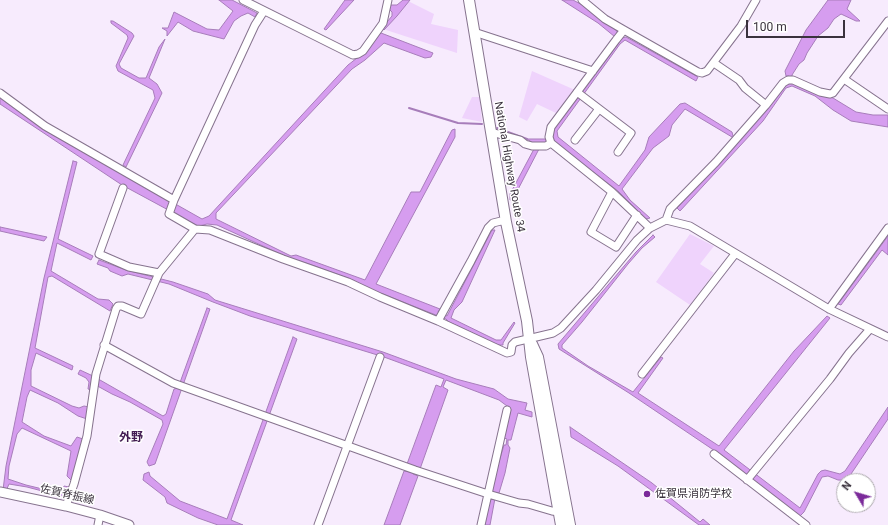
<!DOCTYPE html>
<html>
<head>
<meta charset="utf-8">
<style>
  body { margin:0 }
  #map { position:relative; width:888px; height:525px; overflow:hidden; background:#f7ebfd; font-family:Roboto,sans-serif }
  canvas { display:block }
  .north { position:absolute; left:836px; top:473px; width:40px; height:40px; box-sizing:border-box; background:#fff; border:1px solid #b0adb1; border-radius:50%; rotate:308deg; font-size:11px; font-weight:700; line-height:16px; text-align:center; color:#3a323d }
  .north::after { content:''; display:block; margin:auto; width:14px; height:18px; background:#7b2a9a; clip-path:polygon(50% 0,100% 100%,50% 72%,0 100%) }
  .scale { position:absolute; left:746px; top:20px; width:99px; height:18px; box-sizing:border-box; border:2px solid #3a323d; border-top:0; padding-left:5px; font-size:12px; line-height:14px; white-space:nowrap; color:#3a323d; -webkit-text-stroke:3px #fff; paint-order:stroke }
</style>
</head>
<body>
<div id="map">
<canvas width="888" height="525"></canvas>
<div class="north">N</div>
<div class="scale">100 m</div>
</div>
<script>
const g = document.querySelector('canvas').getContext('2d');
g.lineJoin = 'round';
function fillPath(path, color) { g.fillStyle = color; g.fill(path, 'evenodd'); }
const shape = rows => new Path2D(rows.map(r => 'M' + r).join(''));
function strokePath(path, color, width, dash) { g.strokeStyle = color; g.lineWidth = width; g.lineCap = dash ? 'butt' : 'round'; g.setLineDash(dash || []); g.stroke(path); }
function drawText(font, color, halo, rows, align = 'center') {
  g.font = font + ' Roboto,"Noto Sans JP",sans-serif'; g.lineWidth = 3; g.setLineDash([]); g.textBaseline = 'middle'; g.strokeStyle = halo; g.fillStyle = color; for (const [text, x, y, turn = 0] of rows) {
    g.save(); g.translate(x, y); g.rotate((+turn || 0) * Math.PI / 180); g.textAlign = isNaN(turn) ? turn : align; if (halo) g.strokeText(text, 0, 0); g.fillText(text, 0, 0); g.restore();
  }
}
fillPath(shape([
  [408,1,434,14,431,24,458,30,457,53,383,29],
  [532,71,575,90,558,114,537,104,527,121,519,117],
  [472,97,480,97,482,122,462,118],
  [690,234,714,246,700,264,714,273,690,305,656,282]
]), '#efd3fc');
const water = shape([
  [219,0,232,0,257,13,255,17,248,13,241,16,234,21,224,39,193,31,178,22,167,36,167,31,162,28,168,28,174,12,207,29,219,30,233,11,219,0],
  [345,0,354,0,326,30,324,29,345,0],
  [403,0,410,0,397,16,384,30,382,28,392,16,392,12,388,8,390,5,397,5,403,0],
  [562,0,573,0,586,7,617,31,617,34,622,38,626,37,698,77,696,81,625,40,620,44,557,131,558,137,619,186,645,150,649,137,680,104,685,103,732,132,733,136,738,141,786,84,790,82,789,76,786,76,785,71,806,30,828,0,851,0,847,9,860,21,856,21,841,14,834,19,828,28,818,36,807,53,804,60,799,64,792,75,792,82,817,93,833,98,856,112,873,115,888,115,888,127,851,121,833,110,815,96,792,86,786,88,763,121,680,211,677,208,737,142,732,137,685,109,672,125,669,136,653,148,622,189,630,200,650,218,646,219,618,191,555,143,547,141,539,149,513,199,510,200,510,194,534,149,533,143,527,139,546,139,620,41,598,23,562,0],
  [111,21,113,21,132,33,134,36,119,64,121,68,139,78,146,78,159,47,165,39,149,78,157,84,162,93,126,167,123,165,155,98,153,90,118,71,116,66,128,38,127,35,111,23,111,21],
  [379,33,381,33,433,53,431,57,425,58,384,43,365,60,352,69,216,213,216,219,291,256,296,255,365,280,411,192,420,192,452,130,455,129,455,137,376,284,440,309,438,312,447,316,492,230,495,230,462,302,454,310,451,318,496,340,501,340,514,322,515,323,503,343,503,345,498,345,449,322,446,319,365,287,353,280,309,264,289,258,217,225,207,224,199,226,196,225,122,185,0,104,0,98,46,131,202,219,209,216,348,65,357,58,363,55,379,33],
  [73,161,77,162,58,239,93,256,91,260,57,243,51,271,98,299,109,300,113,304,110,311,52,276,48,277,35,348,73,366,72,370,36,353,31,370,31,386,72,406,79,408,84,406,89,407,87,419,78,416,58,403,30,390,27,397,22,422,44,436,71,446,77,437,83,439,72,481,67,476,71,451,22,428,17,434,9,466,8,479,26,485,55,492,62,492,64,486,69,487,65,497,27,487,9,484,6,491,3,490,6,466,44,278,73,161],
  [0,227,47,237,44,241,0,231,0,227],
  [653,235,655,237,642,248,628,264,582,322,562,345,562,348,588,366,633,392,661,357,663,358,638,393,719,446,794,351,827,316,830,318,724,450,800,508,818,474,821,471,825,470,840,474,845,471,888,407,888,419,851,474,865,481,838,480,828,476,822,477,804,512,800,516,715,451,629,393,559,349,558,344,636,252,653,235],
  [888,236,888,255,882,250,841,305,838,304,888,236],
  [99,260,126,270,173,282,208,294,215,300,383,352,456,379,494,389,508,399,527,403,525,410,532,412,532,417,518,413,511,440,508,440,508,445,510,448,505,473,499,493,496,493,490,525,484,525,489,500,492,499,494,493,491,489,504,445,506,445,507,439,504,438,511,409,499,400,446,380,443,387,448,390,420,469,415,467,413,474,418,476,400,525,384,525,404,471,410,472,412,466,407,464,436,385,441,387,444,379,384,357,250,316,213,302,169,284,128,274,122,276,110,271,108,268,97,264,99,260],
  [207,308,210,309,155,464,149,466,147,462,163,424,162,420,130,402,112,394,92,383,91,390,88,389,89,382,86,378,78,374,80,370,93,376,163,416,166,414,174,389,178,388,207,308],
  [293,337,297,339,231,520,243,525,218,525,198,518,167,503,165,497,143,480,144,474,149,472,150,476,180,501,227,519,293,337],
  [570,427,652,483,700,522,703,519,710,525,699,525,618,466,571,437,570,427]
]);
fillPath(water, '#d69def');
strokePath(water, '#a77dba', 1);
strokePath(shape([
  [409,108,458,123,482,124],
  [497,128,527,139]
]), '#a77dba', 2);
const minor = shape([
  [243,0,353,55,358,54,363,51,383,23,388,0],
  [582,0,605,19,624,30,698,72,702,73,707,71,741,26,756,0],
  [264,11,255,25,174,200,169,214,195,229,210,230,283,259,348,282,380,297,438,321,507,353,511,352,512,345,515,342,553,333,561,328,596,290,637,240,650,228,666,220,690,226,829,309,888,337],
  [624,30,616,40,551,127,549,137,551,143,612,192,650,228],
  [474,32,593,71],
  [844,79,888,109],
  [577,92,631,133,618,152],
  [0,93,45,126,174,200],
  [766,105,783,83,788,80,793,80,820,92,830,94,833,93,888,21],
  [491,132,520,140,525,144,532,146,546,146,551,143],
  [575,140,599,109],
  [123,188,99,254,129,267,159,273],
  [612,192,591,232,616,247,637,215],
  [666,220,670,209,716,162,766,105,745,88,739,80,714,63],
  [829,309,888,228],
  [438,321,471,261,488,228,493,223,501,221,506,222],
  [104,345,173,383,415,470,488,494,519,503,528,504,552,511,559,512],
  [642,374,735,254],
  [714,454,806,525],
  [747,480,830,379,849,353,870,329],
  [66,506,74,484,87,436,96,374,116,309,118,306,122,306,141,314,159,273,195,229],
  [98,525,100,515],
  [318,525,380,357],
  [481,525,507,410]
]);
const major = shape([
  [0,492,66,506,100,515,129,525]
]);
const highway = shape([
  [469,0,506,222,527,321,531,357,561,525],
  [532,344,538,357,570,525]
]);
strokePath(minor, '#86738e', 9);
strokePath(major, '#86738e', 11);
strokePath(highway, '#86738e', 12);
strokePath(minor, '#fff', 7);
strokePath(major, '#fff', 9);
strokePath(highway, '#fff', 10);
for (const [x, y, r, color] of [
  [647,494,4,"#7b2a9a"]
]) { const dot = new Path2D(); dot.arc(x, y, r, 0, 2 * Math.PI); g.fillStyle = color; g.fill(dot); strokePath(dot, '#fff', 1.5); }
drawText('11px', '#3a323d', '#fff', [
  ["National Highway Route 34",509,167,80],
  ["佐賀脊振線",67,495,13]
]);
drawText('11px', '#3a323d', '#fff', [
  ["佐賀県消防学校",655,494]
], 'left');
drawText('bold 12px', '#421c51', '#fff', [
  ["外野",131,438]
]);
</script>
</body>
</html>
